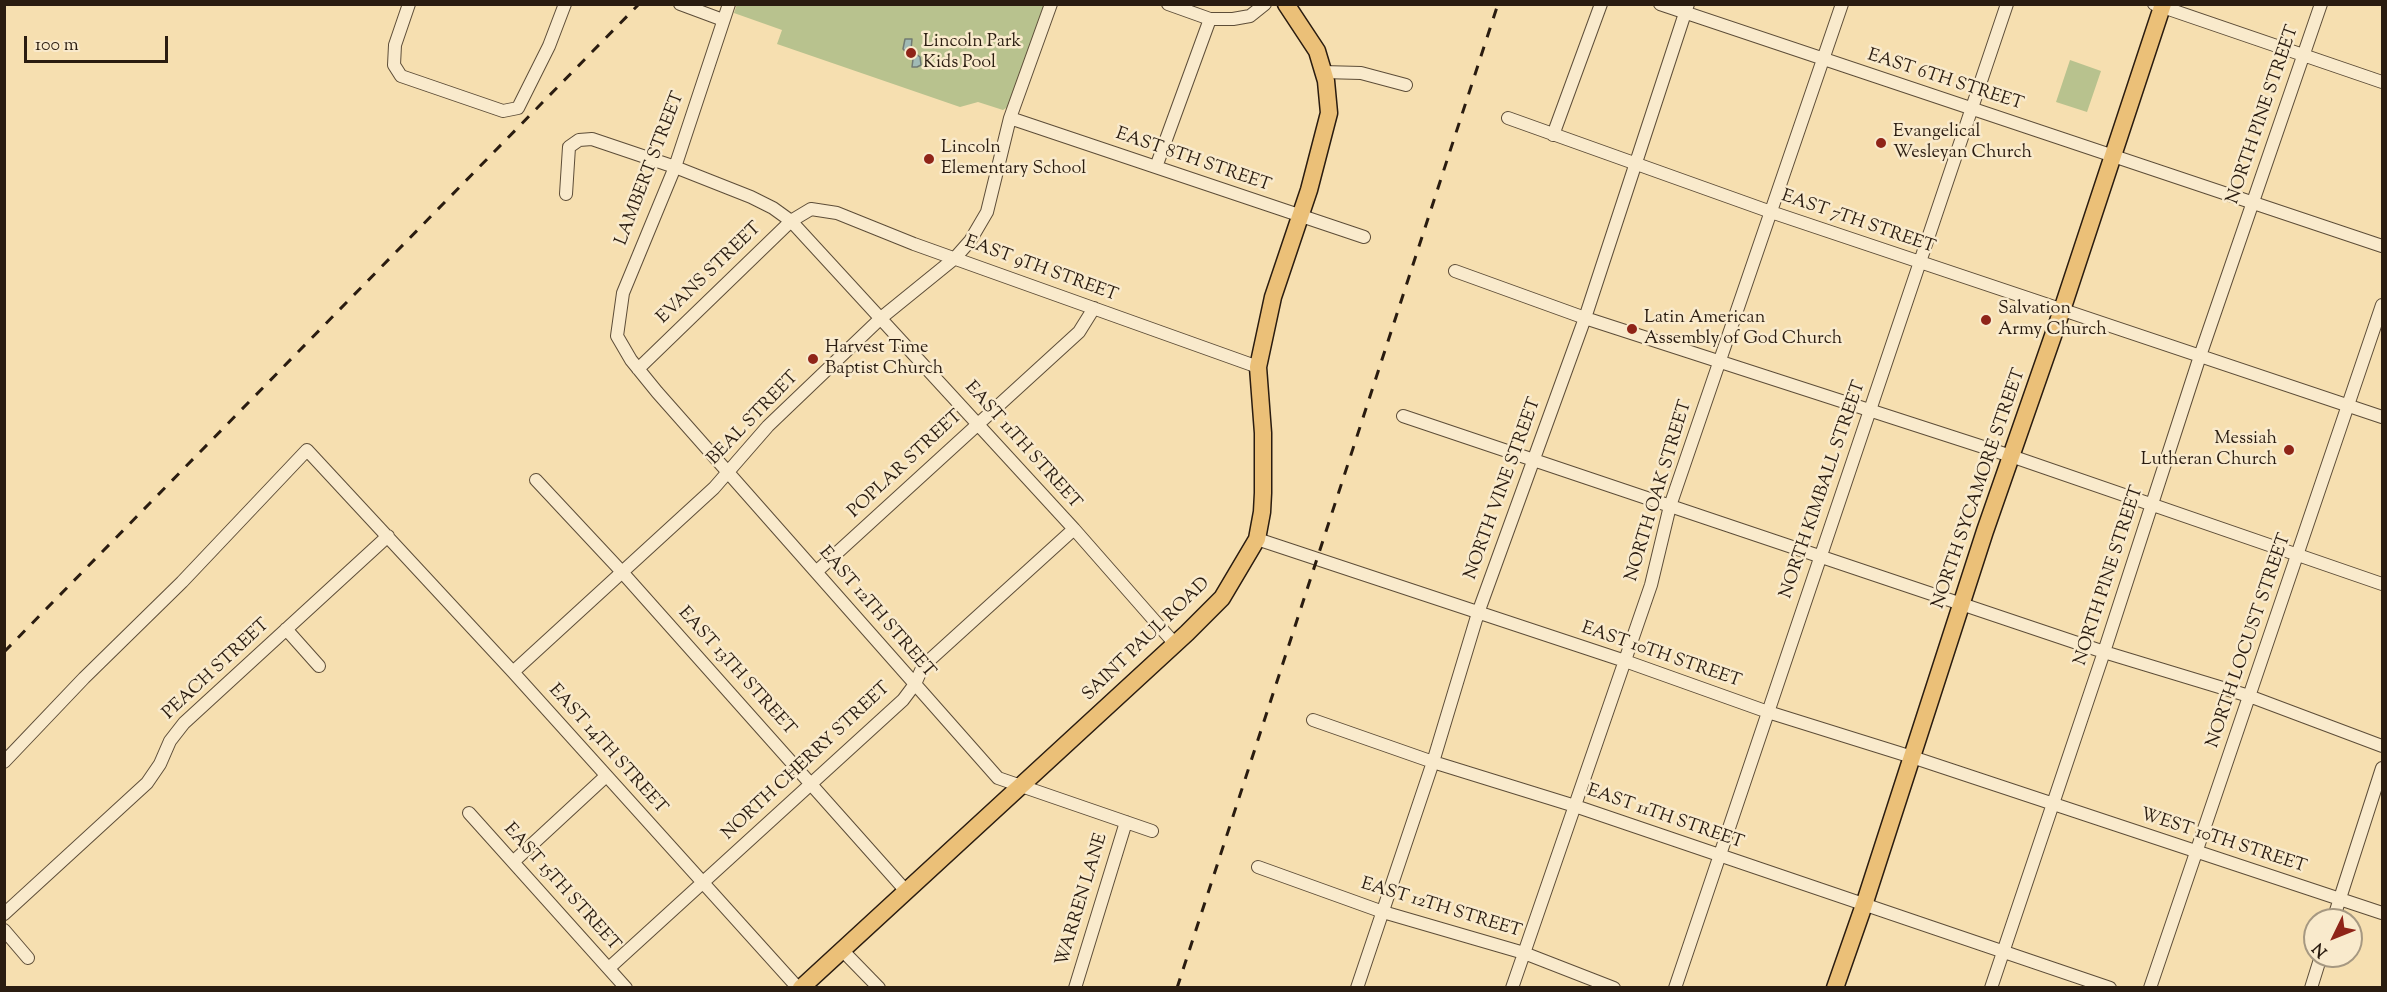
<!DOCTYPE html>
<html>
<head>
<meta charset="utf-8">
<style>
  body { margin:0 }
  #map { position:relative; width:2387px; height:992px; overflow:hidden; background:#f6dfb0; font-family:"Sorts Mill Goudy",serif }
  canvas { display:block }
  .frame { position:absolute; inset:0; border:6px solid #2a1c10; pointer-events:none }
  .north { position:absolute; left:2303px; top:908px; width:60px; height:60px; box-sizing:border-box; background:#f9eacc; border:2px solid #a69881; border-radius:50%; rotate:227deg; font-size:16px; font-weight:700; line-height:24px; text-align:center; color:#2a1c10 }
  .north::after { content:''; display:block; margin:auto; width:21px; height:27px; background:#8f2418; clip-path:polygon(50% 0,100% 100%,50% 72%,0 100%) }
  .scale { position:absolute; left:24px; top:36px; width:144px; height:27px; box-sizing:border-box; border:3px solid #2a1c10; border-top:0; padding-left:8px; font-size:18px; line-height:21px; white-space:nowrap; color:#2a1c10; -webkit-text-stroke:4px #f9eacc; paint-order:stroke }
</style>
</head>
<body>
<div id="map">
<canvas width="2387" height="992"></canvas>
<div class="frame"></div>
<div class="north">N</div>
<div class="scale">100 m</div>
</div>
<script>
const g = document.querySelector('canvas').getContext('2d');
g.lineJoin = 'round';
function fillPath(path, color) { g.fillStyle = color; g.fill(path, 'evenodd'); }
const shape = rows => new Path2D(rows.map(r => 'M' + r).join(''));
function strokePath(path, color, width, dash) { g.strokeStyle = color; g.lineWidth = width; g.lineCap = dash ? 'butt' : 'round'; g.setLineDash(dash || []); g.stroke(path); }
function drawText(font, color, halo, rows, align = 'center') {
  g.font = font + ' "Sorts Mill Goudy",serif'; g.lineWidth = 5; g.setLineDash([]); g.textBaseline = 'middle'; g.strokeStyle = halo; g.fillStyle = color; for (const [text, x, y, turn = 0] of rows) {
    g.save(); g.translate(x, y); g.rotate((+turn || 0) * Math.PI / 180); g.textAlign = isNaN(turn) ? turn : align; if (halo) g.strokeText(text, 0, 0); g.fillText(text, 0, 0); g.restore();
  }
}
fillPath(shape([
  [737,4,1044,5,1011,105,1003,110,978,102,960,107,777,44,782,30,734,13],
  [2070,60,2101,71,2087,112,2056,102]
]), '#b8c28e');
const water = shape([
  [905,39,912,39,911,50,920,57,921,65,917,67,912,67,913,59,903,49,905,39]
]);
fillPath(water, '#a0bab5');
strokePath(water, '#717b73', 1.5);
const minor = shape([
  [409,4,395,45,394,65,401,76,503,111,518,108,549,46,565,4],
  [680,4,723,20],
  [729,4,675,167,623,293,617,336,631,360,657,392,998,778,1152,831],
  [1168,4,1210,19,1233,19,1250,16,1265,4],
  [1660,4,2382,246],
  [2154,4,2382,82],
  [1323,72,1361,73,1406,85],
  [1010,118,1364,237],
  [1508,118,1771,212,2382,417],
  [1553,135,1601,4],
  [1156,167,1210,19],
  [566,194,569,147,579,140,592,139,675,167,751,197,773,208,791,221,1074,529,1175,644],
  [1455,271,1585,318,2011,456,2382,584],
  [638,369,791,221,811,209,837,213,914,244,1258,367],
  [1403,416,2104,652,2249,696,2382,746],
  [536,480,622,572,906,891],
  [1257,539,1625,661,1768,712,1912,757,2382,913],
  [816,572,1079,332,1094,308],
  [286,629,319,666],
  [513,672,714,488,768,426,881,318,955,258,970,241,987,212,1010,118,1051,4],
  [1313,720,1433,762,1575,806,2110,988],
  [4,762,84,678,182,582,307,450,513,672,798,988],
  [469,813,626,988],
  [513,862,605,777],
  [1258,867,1383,912,1524,953,1614,988],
  [4,914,147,783,160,764,170,741,184,723,388,536],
  [2333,920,2382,768],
  [4,930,28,958],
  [842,950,879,988],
  [609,968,903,700,915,684,923,666,1074,529],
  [1075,988,1126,822],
  [1357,988,1433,762,1478,613,1585,318,1688,4],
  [1512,988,1651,585,1670,506,1842,4],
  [1675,988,2007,4],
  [1991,988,2104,652,2200,356,2321,4],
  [2150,988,2382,305],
  [2311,988,2321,956]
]);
const major = shape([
  [801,988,1187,633,1222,598,1257,539,1262,512,1263,493,1263,433,1258,367,1273,297,1309,190,1329,113,1326,81,1317,51,1286,4],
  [1835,988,1864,905,1985,531,2062,310,2163,4]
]);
strokePath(minor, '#5d4d38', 14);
strokePath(major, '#2a1c10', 19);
strokePath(minor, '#f9eacc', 12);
strokePath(major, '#ebc078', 16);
strokePath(shape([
  [4,652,639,4],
  [1177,988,1498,4]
]), '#2a1c10', 3, [10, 10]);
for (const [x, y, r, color] of [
  [911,53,6,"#8f2418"],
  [1881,143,6,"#8f2418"],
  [929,159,6,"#8f2418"],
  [1986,320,6,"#8f2418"],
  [1632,329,6,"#8f2418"],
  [813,359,6,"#8f2418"],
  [2289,450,6,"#8f2418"]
]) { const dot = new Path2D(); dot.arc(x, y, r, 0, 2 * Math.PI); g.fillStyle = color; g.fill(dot); strokePath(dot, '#f9eacc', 2); }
drawText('18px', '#2a1c10', '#f9eacc', [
  ["Lincoln Park",923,43],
  ["Kids Pool",923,64],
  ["Evangelical",1893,133],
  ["Wesleyan Church",1893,154],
  ["Lincoln",941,149],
  ["Elementary School",941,170],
  ["Salvation",1998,310],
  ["Army Church",1998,331],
  ["Latin American",1644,319],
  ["Assembly of God Church",1644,340],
  ["Harvest Time",825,349],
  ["Baptist Church",825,370],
  ["Messiah",2277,440,"right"],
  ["Lutheran Church",2277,461,"right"]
], 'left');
drawText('18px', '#2a1c10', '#f9eacc', [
  ["EAST 6TH STREET",1945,81,18],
  ["NORTH PINE STREET",2264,115,-71],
  ["EAST 8TH STREET",1193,161,19],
  ["LAMBERT STREET",651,169,-69],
  ["EAST 7TH STREET",1858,223,19],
  ["EAST 9TH STREET",1041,270,20],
  ["EVANS STREET",710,274,-44],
  ["BEAL STREET",754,419,-46],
  ["EAST 11TH STREET",1022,446,48],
  ["POPLAR STREET",906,465,-43],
  ["NORTH VINE STREET",1504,489,-70],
  ["NORTH SYCAMORE STREET",1980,489,-71],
  ["NORTH KIMBALL STREET",1824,490,-71],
  ["NORTH OAK STREET",1660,491,-73],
  ["NORTH PINE STREET",2110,576,-72],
  ["EAST 12TH STREET",876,613,49],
  ["SAINT PAUL ROAD",1147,640,-44],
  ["NORTH LOCUST STREET",2250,641,-71],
  ["EAST 10TH STREET",1661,656,19],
  ["PEACH STREET",217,670,-43],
  ["EAST 13TH STREET",736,672,48],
  ["EAST 14TH STREET",607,750,48],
  ["NORTH CHERRY STREET",807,762,-43],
  ["EAST 11TH STREET",1665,818,19],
  ["WEST 10TH STREET",2223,842,18],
  ["EAST 15TH STREET",561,888,48],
  ["WARREN LANE",1083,900,-73],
  ["EAST 12TH STREET",1441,909,17]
]);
</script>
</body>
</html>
